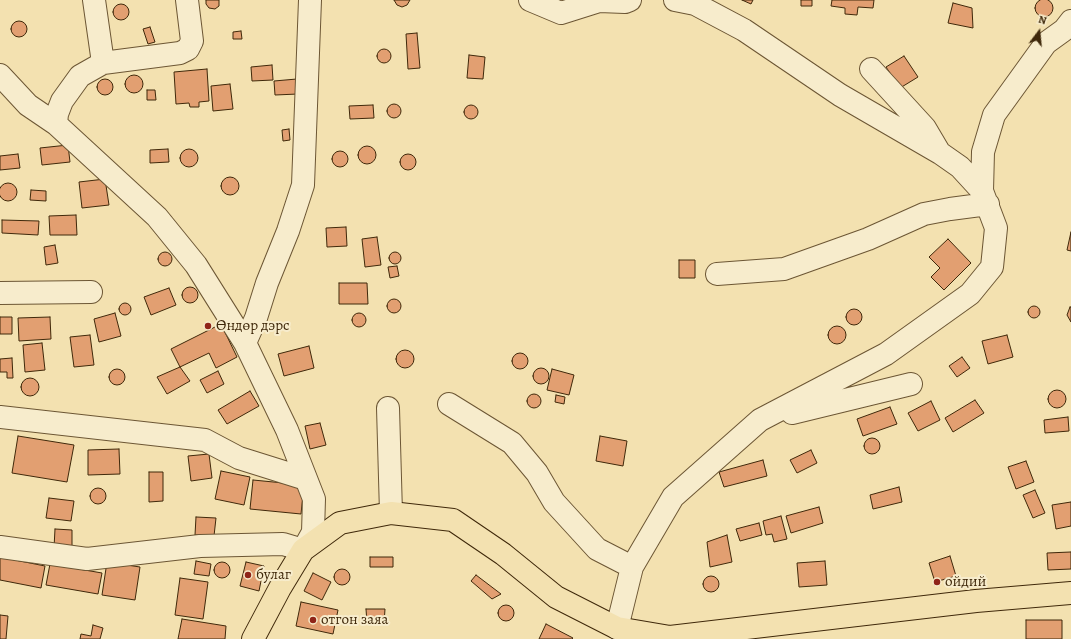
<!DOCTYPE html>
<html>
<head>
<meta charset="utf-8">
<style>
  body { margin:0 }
  #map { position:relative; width:1071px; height:639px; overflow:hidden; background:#f3e1b0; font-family:Alegreya,serif }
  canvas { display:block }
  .north { position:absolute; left:1019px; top:12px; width:40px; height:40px; -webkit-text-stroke:3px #f7eccc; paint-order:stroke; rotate:16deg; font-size:11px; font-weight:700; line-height:16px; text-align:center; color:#3f280a }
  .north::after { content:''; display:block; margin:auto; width:14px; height:18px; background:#3f280a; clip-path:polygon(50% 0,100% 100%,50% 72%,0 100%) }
</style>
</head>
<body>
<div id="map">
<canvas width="1071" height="639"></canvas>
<div class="north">N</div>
</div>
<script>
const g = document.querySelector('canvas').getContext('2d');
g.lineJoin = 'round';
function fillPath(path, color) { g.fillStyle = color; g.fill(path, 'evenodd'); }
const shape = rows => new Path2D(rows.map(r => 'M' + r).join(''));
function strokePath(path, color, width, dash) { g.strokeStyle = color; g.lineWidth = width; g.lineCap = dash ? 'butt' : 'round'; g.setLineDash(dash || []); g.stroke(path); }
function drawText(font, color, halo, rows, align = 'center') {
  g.font = font + ' Alegreya,serif'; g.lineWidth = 4; g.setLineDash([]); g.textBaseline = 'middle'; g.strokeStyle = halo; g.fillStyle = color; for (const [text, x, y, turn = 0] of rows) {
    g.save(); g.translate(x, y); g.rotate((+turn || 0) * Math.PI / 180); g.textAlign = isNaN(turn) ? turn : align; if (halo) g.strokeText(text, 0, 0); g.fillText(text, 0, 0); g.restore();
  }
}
const building = shape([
  '1035 8a9 9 0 1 1 18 0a9 9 0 1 1-18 0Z',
  [206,0,219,0,219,6,215,9,209,8,206,4,206,0],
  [394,0,410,0,407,5,402,7,397,5,394,0],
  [742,0,753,0,751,4,742,0],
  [801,0,812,0,812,6,801,6,801,0],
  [832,0,874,0,873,8,858,7,857,15,845,14,845,8,831,6,832,0],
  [953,3,972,8,973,28,948,23,953,3],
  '113 12a8 8 0 1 1 16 0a8 8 0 1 1-16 0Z',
  '11 29a8 8 0 1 1 16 0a8 8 0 1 1-16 0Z',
  [150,27,155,42,148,44,143,29,150,27],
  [241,31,242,39,233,39,233,32,241,31],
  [417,33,420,68,408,69,406,34,417,33],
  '377 56a7 7 0 1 1 14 0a7 7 0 1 1-14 0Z',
  [469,55,485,57,483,79,467,78,469,55],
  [904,56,918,77,900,88,886,67,904,56],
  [272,65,273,80,252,81,251,67,272,65],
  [207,69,209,101,199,102,199,107,190,107,189,103,176,104,174,72,207,69],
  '125 84a9 9 0 1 1 18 0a9 9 0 1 1-18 0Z',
  [297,79,298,94,275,95,274,81,297,79],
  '97 87a8 8 0 1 1 16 0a8 8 0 1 1-16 0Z',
  [230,84,233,109,213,111,211,86,230,84],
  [147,90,155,90,156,100,147,100,147,90],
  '387 111a7 7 0 1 1 14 0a7 7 0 1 1-14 0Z',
  [373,105,374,118,350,119,349,106,373,105],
  '464 112a7 7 0 1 1 14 0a7 7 0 1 1-14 0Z',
  [289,129,290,140,283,141,282,130,289,129],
  [68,145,70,162,42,165,40,148,68,145],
  '358 155a9 9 0 1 1 18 0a9 9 0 1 1-18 0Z',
  '180 158a9 9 0 1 1 18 0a9 9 0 1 1-18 0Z',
  [168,149,169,162,150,163,150,150,168,149],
  '332 159a8 8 0 1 1 16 0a8 8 0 1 1-16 0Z',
  [18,154,20,168,0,170,0,156,18,154],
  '400 162a8 8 0 1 1 16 0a8 8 0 1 1-16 0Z',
  '221 186a9 9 0 1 1 18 0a9 9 0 1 1-18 0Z',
  [105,179,109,205,82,208,79,182,105,179],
  '-1 192a9 9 0 1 1 18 0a9 9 0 1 1-18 0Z',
  [31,190,46,191,46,201,30,200,31,190],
  [76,215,77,235,50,235,49,216,76,215],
  [2,220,39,221,38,235,2,233,2,220],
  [346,227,347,246,327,247,326,228,346,227],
  [1071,232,1071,251,1067,250,1071,232],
  [377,237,381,265,365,267,362,239,377,237],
  [948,239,971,263,944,290,931,277,940,268,929,257,948,239],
  [55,245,58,263,46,265,44,247,55,245],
  '389 258a6 6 0 1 1 12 0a6 6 0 1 1-12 0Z',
  '158 259a7 7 0 1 1 14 0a7 7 0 1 1-14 0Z',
  [679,260,695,260,695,278,679,278,679,260],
  [397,266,399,276,390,278,388,267,397,266],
  [339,283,367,283,368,304,339,304,339,283],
  '182 295a8 8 0 1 1 16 0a8 8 0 1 1-16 0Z',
  [169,288,176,305,151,315,144,297,169,288],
  '387 306a7 7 0 1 1 14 0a7 7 0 1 1-14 0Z',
  '119 309a6 6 0 1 1 12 0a6 6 0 1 1-12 0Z',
  '1028 312a6 6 0 1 1 12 0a6 6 0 1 1-12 0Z',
  [1070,307,1071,307,1071,322,1067,315,1070,307],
  '846 317a8 8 0 1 1 16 0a8 8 0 1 1-16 0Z',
  '352 320a7 7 0 1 1 14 0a7 7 0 1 1-14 0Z',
  [115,313,121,336,99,342,94,319,115,313],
  [0,317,12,317,12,334,0,334,0,317],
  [50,317,51,339,19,341,18,318,50,317],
  [221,324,237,357,216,368,209,353,180,367,171,349,221,324],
  '828 335a9 9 0 1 1 18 0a9 9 0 1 1-18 0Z',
  [90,335,94,365,74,367,70,337,90,335],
  [1007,335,1013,357,988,364,982,341,1007,335],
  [42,343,45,370,25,372,23,345,42,343],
  [309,346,314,368,284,376,278,354,309,346],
  '396 359a9 9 0 1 1 18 0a9 9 0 1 1-18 0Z',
  '512 361a8 8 0 1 1 16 0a8 8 0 1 1-16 0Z',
  [962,357,970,368,957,377,949,366,962,357],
  [12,358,13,378,7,378,7,372,0,372,0,359,12,358],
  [180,367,190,381,167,394,157,377,180,367],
  '533 376a8 8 0 1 1 16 0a8 8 0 1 1-16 0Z',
  '109 377a8 8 0 1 1 16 0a8 8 0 1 1-16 0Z',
  [552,369,574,375,569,395,547,390,552,369],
  [218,371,224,384,207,393,200,380,218,371],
  '21 387a9 9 0 1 1 18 0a9 9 0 1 1-18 0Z',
  '1048 399a9 9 0 1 1 18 0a9 9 0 1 1-18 0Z',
  [250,391,259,406,227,424,218,410,250,391],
  '527 401a7 7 0 1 1 14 0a7 7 0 1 1-14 0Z',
  [556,395,565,397,564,404,555,402,556,395],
  [975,400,984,413,953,432,945,418,975,400],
  [931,401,940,420,918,431,908,413,931,401],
  [890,407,897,424,863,436,857,419,890,407],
  [1068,417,1069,431,1045,433,1044,420,1068,417],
  [320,423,326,445,310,449,305,426,320,423],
  [18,436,74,445,67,482,12,473,18,436],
  [600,436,627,441,623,466,596,461,600,436],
  '864 446a8 8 0 1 1 16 0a8 8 0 1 1-16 0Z',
  [119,449,120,474,88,475,88,450,119,449],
  [811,450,817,463,797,473,790,460,811,450],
  [209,454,212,478,191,481,188,456,209,454],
  [763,460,767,476,724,487,719,472,763,460],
  [1026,461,1034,482,1016,489,1008,467,1026,461],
  [221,471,250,477,244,505,215,499,221,471],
  [149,472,163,472,163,501,149,502,149,472],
  [253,480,304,485,301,514,250,509,253,480],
  [899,487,902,502,873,509,870,495,899,487],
  '90 496a8 8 0 1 1 16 0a8 8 0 1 1-16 0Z',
  [1035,490,1045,513,1033,518,1023,495,1035,490],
  [49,498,74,501,71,521,46,518,49,498],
  [1071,502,1071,526,1056,529,1052,505,1071,502],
  [819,507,823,523,791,533,786,516,819,507],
  [781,516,787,539,774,542,772,534,766,535,763,521,781,516],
  [196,517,216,518,214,536,195,535,196,517],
  [759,523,762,535,740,541,736,529,759,523],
  [55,529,72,530,72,549,54,548,55,529],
  [727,535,732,562,710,567,707,542,727,535],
  [1071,552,1071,569,1048,570,1047,553,1071,552],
  [950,556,956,576,935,582,929,563,950,556],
  [0,557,45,566,41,588,0,580,0,557],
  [370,557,393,557,393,567,370,567,370,557],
  [196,561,211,564,209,576,194,574,196,561],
  [825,561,827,585,799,587,797,563,825,561],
  '214 570a8 8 0 1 1 16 0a8 8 0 1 1-16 0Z',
  [107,562,140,567,135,600,102,595,107,562],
  [246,562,264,566,259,591,240,586,246,562],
  [50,564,102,573,98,594,46,585,50,564],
  '334 577a8 8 0 1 1 16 0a8 8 0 1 1-16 0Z',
  [313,573,331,582,322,600,304,591,313,573],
  [476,575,501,594,492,599,471,581,476,575],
  '703 584a8 8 0 1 1 16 0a8 8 0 1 1-16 0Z',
  [180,578,208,582,203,619,175,615,180,578],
  [301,602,338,610,333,634,296,626,301,602],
  '498 613a8 8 0 1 1 16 0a8 8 0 1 1-16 0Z',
  [366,609,385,609,384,624,367,623,366,609],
  [0,615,8,616,6,639,0,639,0,615],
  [182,619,226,626,225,639,178,639,182,619],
  [1026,620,1062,620,1062,639,1026,639,1026,620],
  [546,624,573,638,572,639,539,639,546,624],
  [93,625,103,628,100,639,80,639,81,634,91,636,93,625]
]);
fillPath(building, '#e29f71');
strokePath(building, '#3f280a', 1);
const minor = shape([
  [94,0,103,63],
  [530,0,561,13,599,1,625,2,630,0],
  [871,69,925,128,938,150],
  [0,75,28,105,56,124,157,217,196,265,245,343,287,430,314,499,313,532,303,550,283,544,200,546,87,559,0,547],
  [56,124,57,114,62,101,80,76,103,63,180,53,188,49,192,41,187,0],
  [982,191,983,152,994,115,1046,43,1064,30,1071,21],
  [717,274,784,269,868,239,924,214,950,209,988,204],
  [0,293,91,292],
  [245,343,256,318,267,283,288,231,303,185,310,0],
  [449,404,512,443,537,473,554,502,597,549,632,567],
  [388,408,391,513],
  [792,413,911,384],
  [0,417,205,440,239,458,306,479],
  [617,628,632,567,673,497,760,420,886,354,970,294,992,267,996,228,982,191,960,167,940,153,840,95,744,30,695,4,675,0]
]);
const major = shape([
  [253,639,280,588,303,550,340,523,391,513,453,520,503,554,556,597,617,628,670,637,976,601,1071,593]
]);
strokePath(minor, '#6c5634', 24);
strokePath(major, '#3f280a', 24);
strokePath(minor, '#f7eccc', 22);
strokePath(major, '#f3e1b0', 22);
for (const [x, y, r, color] of [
  [208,326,4,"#8f2418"],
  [248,575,4,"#8f2418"],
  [937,582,4,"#8f2418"],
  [313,620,4,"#8f2418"]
]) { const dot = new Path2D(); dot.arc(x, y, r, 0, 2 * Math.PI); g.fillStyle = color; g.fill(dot); strokePath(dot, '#f7eccc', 1.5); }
drawText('15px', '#3f280a', '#f7eccc', [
  ["Өндөр дэрс",216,326],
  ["булаг",256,575],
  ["ойдий",945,582],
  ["отгон заяа",321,620]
], 'left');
</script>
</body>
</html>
